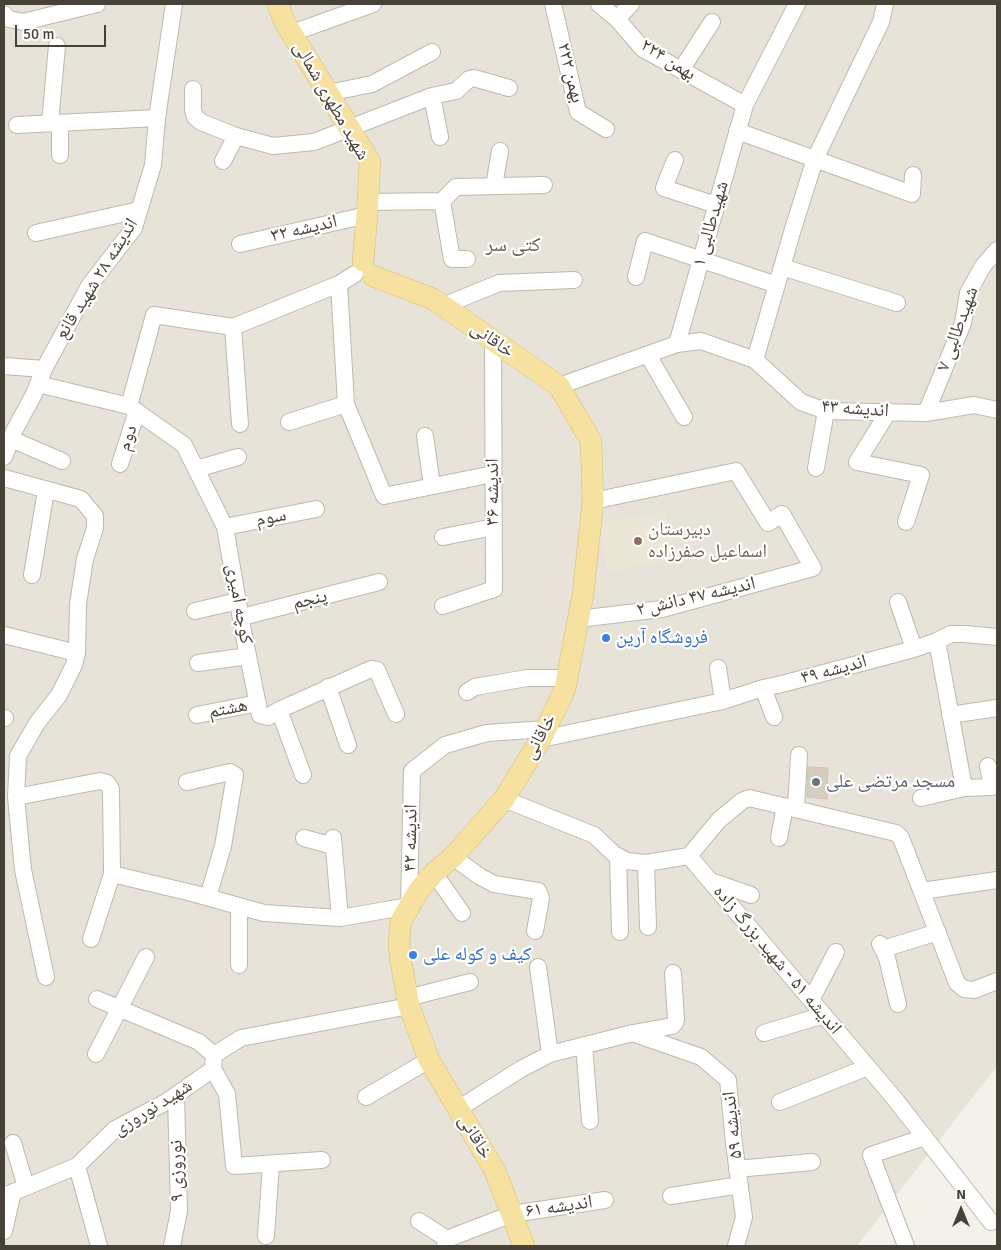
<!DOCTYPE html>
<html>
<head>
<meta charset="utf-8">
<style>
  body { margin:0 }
  #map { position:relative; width:1001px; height:1250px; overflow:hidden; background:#f3f1ea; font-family:Signika,sans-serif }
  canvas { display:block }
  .frame { position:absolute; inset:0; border:5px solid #474238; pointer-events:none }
  .north { position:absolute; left:936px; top:1185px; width:50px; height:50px; -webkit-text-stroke:4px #fff; paint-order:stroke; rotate:0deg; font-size:14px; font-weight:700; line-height:20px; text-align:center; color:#474238 }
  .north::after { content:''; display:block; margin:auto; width:18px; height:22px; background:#474238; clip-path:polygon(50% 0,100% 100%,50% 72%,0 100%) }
  .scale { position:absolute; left:15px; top:25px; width:91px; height:22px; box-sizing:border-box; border:2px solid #474238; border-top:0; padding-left:6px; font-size:15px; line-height:18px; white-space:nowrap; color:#474238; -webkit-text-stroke:4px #fff; paint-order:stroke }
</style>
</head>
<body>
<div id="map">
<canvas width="1001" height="1250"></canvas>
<div class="frame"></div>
<div class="north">N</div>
<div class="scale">50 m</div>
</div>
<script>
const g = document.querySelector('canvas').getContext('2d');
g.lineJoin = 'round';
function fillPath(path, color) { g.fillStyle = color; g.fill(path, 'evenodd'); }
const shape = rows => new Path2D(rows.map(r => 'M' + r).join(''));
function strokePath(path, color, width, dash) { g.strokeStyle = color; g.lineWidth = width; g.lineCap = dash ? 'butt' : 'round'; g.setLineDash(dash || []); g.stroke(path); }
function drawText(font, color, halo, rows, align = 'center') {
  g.font = font + ' Signika,"Noto Naskh Arabic",sans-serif'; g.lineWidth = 4.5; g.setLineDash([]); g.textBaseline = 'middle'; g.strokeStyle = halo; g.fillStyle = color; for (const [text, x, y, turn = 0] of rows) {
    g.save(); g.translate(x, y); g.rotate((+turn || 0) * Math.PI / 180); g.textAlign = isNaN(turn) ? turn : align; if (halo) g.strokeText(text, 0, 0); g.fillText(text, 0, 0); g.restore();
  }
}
fillPath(shape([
  [4,4,997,4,997,1066,857,1246,4,1246]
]), '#e7e3d8');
fillPath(shape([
  [665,511,677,559,607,572,601,523]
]), '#ebe6d5');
const building = shape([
  [808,767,828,768,827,799,807,797,808,767]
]);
fillPath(building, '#d4cdc0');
strokePath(building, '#cec5b4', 1);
const minor = shape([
  [553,4,578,112,606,129],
  [599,4,617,19,643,49,745,105],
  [4,14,9,19,23,22,97,4],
  [617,19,631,4],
  [292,33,373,4],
  [681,70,712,22],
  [193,89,193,110,195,117,201,122,236,136,273,146,314,142,432,96,456,91,469,79,474,78,509,88],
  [328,93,372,84,432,52],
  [432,96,440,137],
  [50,123,57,46],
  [60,123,60,155],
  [17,125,157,118],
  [737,131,912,194,913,175],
  [675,160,664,188,716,205],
  [223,161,236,136],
  [494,186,500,151],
  [442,201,452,259,467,259],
  [368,202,442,201,456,187,544,185],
  [36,233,139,210],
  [240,244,367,215],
  [782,267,897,303],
  [636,277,645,241,777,285],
  [339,284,346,404,384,496,493,474],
  [443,306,499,283,574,280],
  [233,327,240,424],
  [677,344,745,105,797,4],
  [648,355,684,417],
  [755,360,793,229,815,159,881,22,885,4],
  [4,366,44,369],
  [38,384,129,406,154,315,233,327,339,284,355,274],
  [559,386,677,344,701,341,755,360,801,402,826,411,926,413,974,405,997,410],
  [129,406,184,445,225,527,243,631,260,715,268,717,279,710,371,669,377,670,396,714],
  [889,411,857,462,921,475,906,522],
  [926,413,963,323,968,293,983,266,997,250],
  [289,422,346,404],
  [425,436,432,486],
  [11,439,62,461],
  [4,457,14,431,34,394,44,369,89,286,134,228,153,165,157,118,174,4],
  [120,464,137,411],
  [816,468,826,411],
  [196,469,238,457],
  [4,478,81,499,95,516,95,528,85,559,78,604,77,653,74,665,59,695,37,723,18,756,16,797,100,781,107,783,111,789,112,874,192,893,264,913,340,918,409,906,412,771,445,745,487,733,546,729],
  [225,527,316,509],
  [443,537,494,527],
  [32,575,46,490],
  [898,602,914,649],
  [443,606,494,589,493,341],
  [195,611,238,601],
  [242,617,379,582],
  [578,619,662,609,813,568,782,514,768,523,736,471,593,501],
  [4,635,77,653],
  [937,641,951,634,964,634,997,637],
  [198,663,248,656],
  [718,668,723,701],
  [328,687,348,745],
  [763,688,774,717],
  [467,692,475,687,527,678,567,678],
  [279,710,303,775],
  [197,715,258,703],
  [950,715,997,708],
  [4,718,5,718],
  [541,739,723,701,763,688,782,684,914,649,937,641,964,788,921,798],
  [187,782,230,772,235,775,223,846,208,897],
  [964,788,992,787,988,766],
  [16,797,23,870,46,977],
  [504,799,594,835,614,854,627,861,646,863,689,856,894,1098,991,1222],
  [796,808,799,755],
  [304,838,333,846],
  [333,838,340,918],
  [779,838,785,806],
  [689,856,719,820,742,801,749,798,896,833,901,838,957,983,964,989,974,990,997,981],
  [453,857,479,876,494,884,538,891,541,898,535,931],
  [618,857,620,932],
  [646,863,648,927],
  [434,873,462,913],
  [711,881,751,895],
  [922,891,997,880],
  [239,906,239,965],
  [91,939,112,874],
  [880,944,887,958,898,1004],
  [883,949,938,932],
  [538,967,550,1054],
  [407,998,470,982],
  [97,999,199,1042,214,1055],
  [811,1000,836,952],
  [764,1033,824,1015],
  [635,1034,701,1057,728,1080,734,1144,744,1217,736,1246],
  [584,1045,590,1121],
  [96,1054,146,957],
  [214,1055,241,1038,409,1006],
  [213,1069,227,1094,234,1166,322,1160],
  [366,1097,429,1060],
  [780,1102,868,1067],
  [458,1109,521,1069,550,1054,633,1033,672,1026,675,1023,676,1019,673,973],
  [13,1143,26,1187],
  [77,1166,99,1246],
  [737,1169,812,1162],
  [4,1196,77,1166,115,1129,166,1102,213,1069,214,1055],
  [671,1196,740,1185],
  [419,1221,447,1239],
  [4,1231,13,1192],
  [266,1236,271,1164],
  [172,1246,179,1211,176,1096],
  [445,1246,447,1239,512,1214,605,1200],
  [906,1246,871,1155,925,1137]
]);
const major = shape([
  [278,4,284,21,370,162,367,215,363,261],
  [373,276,433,299,559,386,591,441,593,501,583,594,565,689,541,739,504,799,453,857,434,873,419,890,401,921,399,942,400,957,409,1006,429,1060,495,1171,524,1246]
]);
strokePath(minor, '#beb9ad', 18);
strokePath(major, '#dabe71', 22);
strokePath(minor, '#fff', 16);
strokePath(major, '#f6e1a1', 21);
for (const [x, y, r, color] of [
  [638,541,5,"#8d6e63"],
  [606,638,5,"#3f7fe0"],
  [816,782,5,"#6b7280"],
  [413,955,5,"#3f7fe0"]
]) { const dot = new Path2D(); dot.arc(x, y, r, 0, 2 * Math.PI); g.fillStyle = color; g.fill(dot); strokePath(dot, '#fff', 2); }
drawText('19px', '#474238', '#fff', [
  ["۲۲بهمن ۴",668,60,32],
  ["۲۲بهمن ۲",570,73,76],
  ["شهید مطهری شمالی",331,101,60],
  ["شهیدطالبی ۱",711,224,-74],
  ["اندیشه ۳۲",304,229,-13],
  ["اندیشه ۲۸ شهید قانع",97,279,-58],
  ["شهیدطالبی ۷",958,329,-70],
  ["خاقانی",492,340,35],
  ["اندیشه ۴۳",855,409,4],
  ["دوم",128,438,-72],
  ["اندیشه ۳۶",493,492,-90],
  ["سوم",271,518,-11],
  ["اندیشه ۴۷ دانش ۲",696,597,-13],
  ["پنجم",310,600,-14],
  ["کوچه امیری",239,604,80],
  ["اندیشه ۴۹",834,670,-15],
  ["هشتم",228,709,-11],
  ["خاقانی",540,737,-61],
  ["اندیشه ۴۲",411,838,-89],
  ["اندیشه ۵۱ - شهید بزرگ زاده",777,960,50],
  ["شهید نوروزی",153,1108,-32],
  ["اندیشه ۵۹",733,1125,-96],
  ["خاقانی",475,1137,59],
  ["نوروزی ۹",177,1171,-91],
  ["اندیشه ۶۱",559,1207,-8]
]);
drawText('19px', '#785e54', '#fff', [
  ["دبیرستان",648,530],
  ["اسماعیل صفرزاده",648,552]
], 'left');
drawText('19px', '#366cbe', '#fff', [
  ["فروشگاه آرین",616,638],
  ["کیف و کوله علی",423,955]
], 'left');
drawText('19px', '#5b616d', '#fff', [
  ["مسجد مرتضی علی",826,782]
], 'left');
drawText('20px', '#696051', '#fff', [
  ["کتی سر",513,246]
]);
</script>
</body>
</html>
